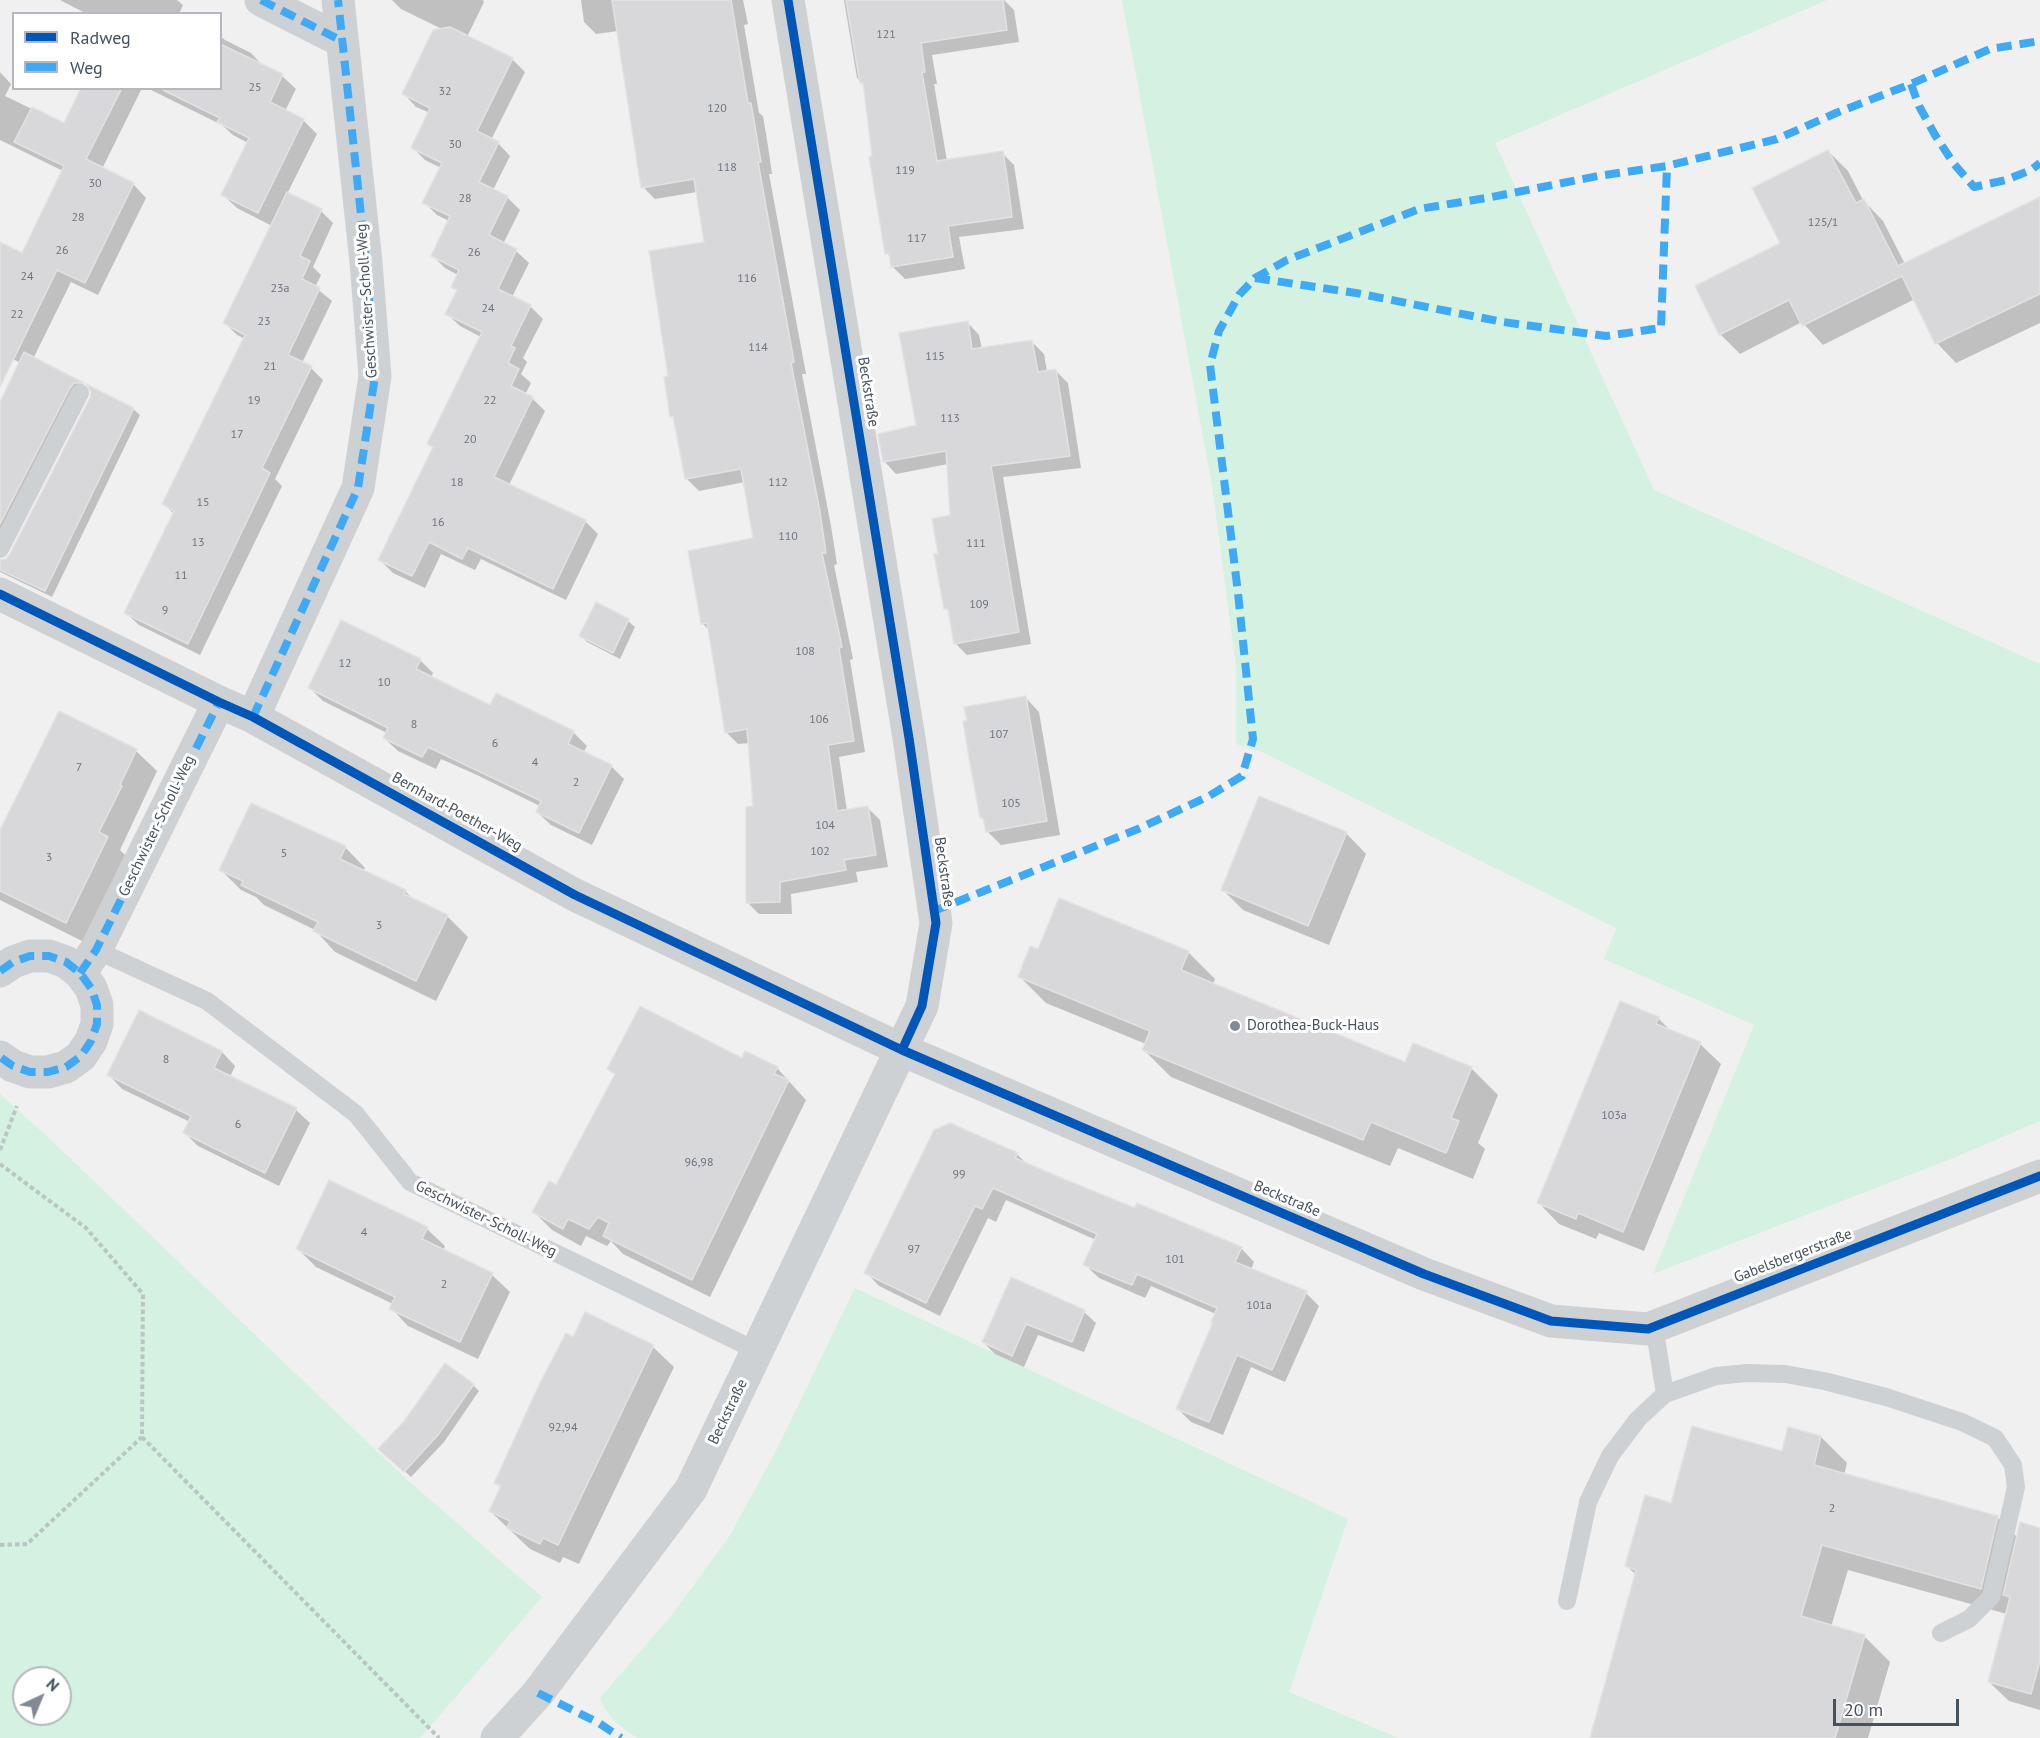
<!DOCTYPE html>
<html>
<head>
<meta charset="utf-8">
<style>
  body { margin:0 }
  #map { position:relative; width:2040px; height:1738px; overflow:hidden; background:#f1f0f0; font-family:"PT Sans",sans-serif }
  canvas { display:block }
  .legend { position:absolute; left:12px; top:12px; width:210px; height:78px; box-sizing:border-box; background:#fff; border:2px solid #b5b9bf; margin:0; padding:8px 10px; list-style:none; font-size:18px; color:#46515e }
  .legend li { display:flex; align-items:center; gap:12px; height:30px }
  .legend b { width:30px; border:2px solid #b5b9bf }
  .north { position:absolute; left:12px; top:1666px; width:60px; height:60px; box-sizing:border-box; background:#fff; border:2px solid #b5b9bf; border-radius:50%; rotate:44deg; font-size:16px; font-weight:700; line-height:24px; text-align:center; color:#46515e }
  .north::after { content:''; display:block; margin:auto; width:21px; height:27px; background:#828991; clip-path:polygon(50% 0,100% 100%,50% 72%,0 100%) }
  .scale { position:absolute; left:1833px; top:1699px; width:126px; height:27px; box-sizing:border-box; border:3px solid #46515e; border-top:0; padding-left:8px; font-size:18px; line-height:21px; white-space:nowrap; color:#46515e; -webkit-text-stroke:4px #fff; paint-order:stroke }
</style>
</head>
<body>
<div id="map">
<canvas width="2040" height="1738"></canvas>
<ul class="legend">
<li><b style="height:8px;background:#0057b8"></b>Radweg</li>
<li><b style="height:8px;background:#3fa9f5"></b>Weg</li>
</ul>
<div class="north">N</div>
<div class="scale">20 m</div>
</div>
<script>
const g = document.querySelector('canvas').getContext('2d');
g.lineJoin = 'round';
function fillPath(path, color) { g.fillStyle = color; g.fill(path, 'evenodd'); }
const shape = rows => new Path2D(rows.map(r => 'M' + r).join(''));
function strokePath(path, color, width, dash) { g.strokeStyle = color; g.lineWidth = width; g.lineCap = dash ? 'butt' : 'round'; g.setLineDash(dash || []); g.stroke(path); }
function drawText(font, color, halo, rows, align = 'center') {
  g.font = font + ' "PT Sans",sans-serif'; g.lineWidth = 6; g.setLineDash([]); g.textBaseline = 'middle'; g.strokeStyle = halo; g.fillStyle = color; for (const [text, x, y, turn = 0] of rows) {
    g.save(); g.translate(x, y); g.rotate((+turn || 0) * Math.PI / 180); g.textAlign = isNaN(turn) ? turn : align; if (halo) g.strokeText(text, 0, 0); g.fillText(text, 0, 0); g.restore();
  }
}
fillPath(shape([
  [1122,0,1827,0,1495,143,1654,490,2040,664,2040,1121,1956,1157,1653,1274,1754,1025,1604,959,1616,928,1262,752,1236,744,1236,667,1212,485],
  [0,1094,53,1142,404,1477,542,1597,420,1738,0,1738],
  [24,1678,60,1678,60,1714,24,1714],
  [855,1288,1348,1519,1289,1692,1399,1738,637,1738,615,1722,604,1707,600,1698,671,1616,729,1537,777,1449]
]), '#d4f1e1');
fillPath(shape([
  [60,0,177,0,183,5,179,14,87,14],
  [392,0,483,0,484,2,467,37,512,59,525,72,491,140,498,143,510,156,493,190,507,197,520,210,503,244,516,251,529,263,512,297,530,306,543,319,523,358,527,362,521,374,531,383,525,395,532,398,545,411,509,485,585,521,598,534,566,600,481,559,475,570,441,554,425,588,393,573,380,560,434,448,429,444,481,337,460,326,447,314,458,292,453,287,458,275,445,268,432,255,449,221,437,215,424,202,441,168,425,160,413,148,430,113,416,107,404,94,444,30,401,9],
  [581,0,743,0,748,24,744,25,759,113,763,116,768,146,772,174,769,174,806,374,802,374,831,526,837,564,834,565,853,659,850,660,865,752,839,757,847,811,868,808,880,820,888,867,856,872,858,882,791,894,792,914,759,914,747,902,755,807,750,743,738,744,726,732,710,631,702,623,755,539,745,482,699,491,687,479,675,420,671,416,669,377,705,243,697,192,655,199,643,187,618,31,596,34,584,22],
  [844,0,1004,0,1014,10,1019,42,932,55,937,84,934,84,947,161,1002,153,1014,165,1024,229,959,237,965,269,905,279,893,267,891,257,886,253,865,86,857,78],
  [220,36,225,40,251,53,263,66,282,76,296,89,285,111,303,120,317,134,287,194,321,211,333,223,313,267,321,275,315,287,332,301,302,363,311,368,323,380,275,479,282,486,200,655,139,625,126,613,174,514,164,504,245,339,237,335,225,323,272,226,237,208,223,195,248,143,233,135,222,125,147,88,220,88],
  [0,72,11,84,5,96,65,125,83,88,142,88,102,169,133,184,146,198,98,295,71,282,33,359,83,384,88,389,0,543,0,405,21,363,0,353,0,243,23,255,63,171,0,140],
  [1828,151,1848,171,1863,200,1883,221,1905,264,2040,199,2040,323,1956,363,1937,343,1915,299,1823,345,1802,322,1740,354,1720,334,1782,244],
  [967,322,979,335,982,349,1031,341,1044,354,1047,372,1055,370,1068,383,1081,468,1003,477,1031,644,967,655,955,643,950,613,946,609,940,555,951,517,948,464,896,474,884,461,917,426],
  [133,409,140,415,52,597,0,572,0,560,6,560],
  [596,604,628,621,635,627,620,659,587,642,581,636],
  [420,660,433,673,431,678,491,707,496,695,574,733,587,746,583,753,611,766,624,779,592,845,551,825,537,812,540,806,477,775,441,759,436,769,398,751,384,738,387,733,323,701,310,688],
  [1026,698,1039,712,1060,835,1001,845,987,831,985,822,981,818],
  [60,713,136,751,157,771,120,850,128,858,86,943,0,900,0,841],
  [1346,833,1366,854,1329,945,1243,910,1223,890],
  [345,847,365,868,363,872,405,891,414,900,447,916,468,937,436,1001,335,952,315,930,264,905,256,897,241,890,221,870],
  [1039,951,1188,952,1215,979,1213,984,1406,1064,1471,1068,1498,1095,1478,1143,1485,1149,1473,1179,1398,1148,1390,1166,1171,1077,1144,1050,1146,1044,1046,1003,1019,976],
  [140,1012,222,1052,235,1066,230,1077,296,1110,310,1123,279,1186,198,1146,184,1132,190,1122,122,1089,109,1075],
  [1658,1018,1673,1033,1700,1044,1721,1064,1644,1251,1599,1233,1596,1239,1559,1224,1539,1203],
  [742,1060,777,1068,806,1100,710,1297,623,1254,611,1241,607,1246,586,1236,581,1246,552,1230,534,1212,557,1187,616,1076,609,1069],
  [1017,1154,1028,1165,1136,1210,1241,1248,1254,1262,1251,1270,1306,1293,1319,1306,1285,1382,1251,1367,1223,1435,1191,1422,1177,1408,1214,1323,1216,1314,1151,1286,1145,1298,1099,1278,1085,1265,1096,1240,1006,1200,996,1222,988,1218,940,1316,879,1286,866,1272],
  [427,1229,445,1246,443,1251,492,1275,510,1292,478,1359,408,1326,391,1308,393,1304,316,1267,298,1249],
  [1012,1279,1084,1312,1096,1323,1084,1352,1038,1335,1024,1367,995,1354,983,1342],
  [586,1314,653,1347,674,1367,579,1564,563,1557,560,1563,530,1549,490,1511,501,1488,495,1482],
  [473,1385,479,1391,444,1442,411,1477,381,1449],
  [1821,1437,1847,1463,1844,1475,1997,1517,2018,1538,2040,1529,2040,1710,2009,1701,1989,1682,2007,1614,1848,1570,1831,1627,1864,1636,1890,1662,1868,1738,1592,1738,1636,1575,1627,1566,1672,1504]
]), '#0003');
const building = shape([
  [612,0,731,0,748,103,751,103,761,162,758,162,794,362,791,363,820,512,826,553,822,553,842,647,839,648,854,741,828,745,837,811,868,806,876,855,844,860,846,870,780,882,780,902,746,903,746,807,753,806,747,729,725,733,707,623,701,624,688,551,753,538,741,469,685,479,673,416,670,417,664,377,668,376,649,251,704,242,694,179,641,188,612,0],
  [846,0,1003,0,1007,30,921,43,925,72,922,72,937,161,1003,151,1008,184,1012,217,948,226,953,257,891,267,889,253,885,254,869,157,872,156,863,83,860,83,859,78,846,0],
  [450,27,513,58,477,131,499,142,479,182,508,196,489,235,517,249,498,289,531,305,511,346,515,348,508,363,519,369,511,386,533,397,494,477,586,520,553,589,468,548,462,559,429,542,412,576,378,560,433,447,427,444,482,332,445,314,457,290,451,287,459,270,431,256,450,216,422,203,442,163,411,148,430,108,402,94,433,30,450,27],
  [220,44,283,74,270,102,304,119,258,213,221,195,249,138,217,122,220,118,159,88,220,88,220,44],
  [81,88,122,88,86,159,134,183,85,283,57,270,0,387,0,242,22,253,64,166,14,142,32,107,64,123,81,88],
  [1828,150,1856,203,1864,199,1898,266,2040,197,2040,294,1935,344,1902,276,1802,326,1789,300,1719,335,1695,286,1780,243,1752,188,1828,150],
  [287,192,322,209,300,256,310,261,302,279,320,288,288,355,312,366,262,468,270,473,188,644,124,613,174,511,162,504,245,335,223,323,287,192],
  [968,321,972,349,1032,340,1038,372,1056,369,1070,456,991,466,1019,632,954,644,948,609,944,609,939,582,934,554,938,554,932,519,950,515,946,451,883,462,878,434,916,425,899,333,968,321],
  [24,352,84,383,74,383,70,388,0,524,0,402,24,352],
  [86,384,134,408,45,591,0,570,0,560,6,559,10,554,90,398,91,392,86,384],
  [596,602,629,619,613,653,579,636,596,602],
  [341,620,421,659,416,669,490,705,496,693,574,731,568,744,612,765,579,833,536,812,541,801,428,747,422,757,383,738,388,728,308,688,341,620],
  [1026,696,1047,821,986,832,983,818,980,818,969,758,963,721,967,721,964,707,1026,696],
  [59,711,137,749,120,785,122,786,99,832,108,837,66,923,0,891,0,830,59,711],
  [1259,796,1347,832,1308,926,1221,890,1259,796],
  [251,803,346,846,340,859,406,890,404,894,448,915,416,981,313,931,318,922,241,885,243,881,219,870,251,803],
  [1059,898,1189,951,1181,970,1405,1062,1413,1043,1472,1067,1451,1118,1459,1121,1446,1153,1371,1122,1363,1140,1142,1050,1150,1031,1018,977,1030,946,1038,949,1059,898],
  [1620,1001,1659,1017,1656,1024,1701,1042,1623,1232,1578,1213,1576,1219,1537,1203,1620,1001],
  [640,1006,742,1058,745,1051,778,1067,774,1074,789,1080,692,1280,603,1236,609,1223,598,1217,589,1229,568,1219,563,1229,532,1212,549,1181,556,1185,615,1074,607,1069,640,1006],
  [139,1010,222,1051,214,1068,297,1108,265,1173,183,1133,191,1116,107,1075,139,1010],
  [950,1123,1018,1153,1015,1158,1059,1177,1135,1208,1137,1203,1242,1247,1235,1262,1307,1291,1272,1370,1237,1355,1209,1422,1176,1409,1213,1322,1211,1322,1217,1308,1137,1274,1132,1285,1083,1265,1097,1234,993,1188,982,1209,975,1206,926,1303,864,1273,934,1130,950,1123],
  [329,1180,428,1227,422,1239,493,1273,460,1342,389,1309,395,1297,296,1249,329,1180],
  [1011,1277,1085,1310,1072,1342,1026,1324,1012,1356,982,1342,1011,1277],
  [585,1312,654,1345,558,1545,543,1538,540,1544,507,1528,510,1521,489,1511,501,1486,494,1483,539,1385,566,1333,573,1337,585,1312],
  [445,1363,474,1384,438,1435,404,1472,378,1449,405,1420,445,1363],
  [1692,1426,1782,1451,1788,1427,1821,1436,1814,1465,1998,1516,1981,1589,1822,1545,1801,1616,1865,1635,1835,1738,1590,1738,1636,1570,1625,1566,1645,1495,1671,1503,1692,1426],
  [2020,1522,2040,1528,2040,1661,2031,1694,1988,1682,2010,1597,2003,1595,2020,1522]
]);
fillPath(building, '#d8d8db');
strokePath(building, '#e2e2e3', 1.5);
strokePath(shape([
  [0,1150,17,1106],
  [0,1164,86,1228,143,1294,142,1437,439,1738],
  [0,1545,27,1544,142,1437]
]), '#bac6c4', 4, [4.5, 3]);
strokePath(shape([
  [0,549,80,393],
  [96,950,207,1001,356,1114,410,1182,757,1351],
  [1665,1394,1716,1376,1747,1373,1785,1374,1824,1381,1886,1397,1962,1422,1995,1438,2013,1465,2016,1487,1991,1597,1969,1619,1941,1633],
  [1567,1601,1588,1502,1610,1456,1638,1419,1665,1394,1654,1326]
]), '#ced1d4', 18);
strokePath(shape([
  [261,0,342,41],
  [0,594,219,702,253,717,575,895,902,1050,1424,1274,1551,1321,1648,1329,2040,1176],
  [253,717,358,488,375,376,366,262,338,0],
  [0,971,13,962,30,956,49,956,66,962,80,973,91,988,97,1005,97,1024,91,1041,81,1056,66,1067,48,1072,30,1072,13,1066,0,1057],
  [80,973,96,950,219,702],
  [497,1738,538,1693,691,1489,922,1006,936,923,909,738,788,0]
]), '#ced1d4', 33);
strokePath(shape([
  [261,0,342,41],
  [1911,84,1919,106,1935,135,1954,164,1974,187,2006,180,2031,170,2040,163],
  [1255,278,1356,293,1503,322,1606,336,1661,328,1667,166],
  [253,717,358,488,375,376,366,262,338,0],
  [934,911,1138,829,1209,796,1242,776,1253,739,1238,593,1210,365,1219,331,1239,295,1255,278,1287,260,1419,209,1492,197,1598,176,1667,166,1777,139,1836,113,1911,84,1990,49,2040,41],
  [0,971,13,962,30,956,49,956,66,962,80,973,91,988,97,1005,97,1024,91,1041,81,1056,66,1067,48,1072,30,1072,13,1066,0,1057],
  [80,973,96,950,219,702],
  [538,1693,599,1723,621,1738]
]), '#3fa9f5', 8, [15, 8]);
strokePath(shape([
  [788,0,909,738,936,923,922,1006,902,1050],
  [0,594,219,702,253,717,575,895,902,1050,1424,1274,1551,1321,1648,1329,2040,1176]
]), '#0057b8', 9);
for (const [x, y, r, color] of [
  [1235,1026,6,"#828991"]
]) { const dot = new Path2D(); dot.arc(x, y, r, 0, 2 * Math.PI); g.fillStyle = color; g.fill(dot); strokePath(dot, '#fff', 2); }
drawText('12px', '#6c747e', null, [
  ["121",886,35],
  ["25",255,88],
  ["32",445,92],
  ["120",717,109],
  ["30",455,145],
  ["118",727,168],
  ["119",905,171],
  ["30",95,184],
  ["28",465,199],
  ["28",78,218],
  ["125/1",1823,223],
  ["117",917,239],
  ["26",62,251],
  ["26",474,253],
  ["24",27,277],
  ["116",747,279],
  ["23a",280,289],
  ["24",488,309],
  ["22",17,315],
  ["23",264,322],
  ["114",758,348],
  ["115",935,357],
  ["21",270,367],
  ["19",254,401],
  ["22",490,401],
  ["113",950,419],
  ["17",237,435],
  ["20",470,440],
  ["18",457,483],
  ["112",778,483],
  ["15",203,503],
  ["16",438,523],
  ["110",788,537],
  ["13",198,543],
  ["111",976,544],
  ["11",181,576],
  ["109",979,605],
  ["9",165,611],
  ["108",805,652],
  ["12",345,664],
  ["10",384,683],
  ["106",819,720],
  ["8",414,725],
  ["107",999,735],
  ["6",495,744],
  ["4",535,763],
  ["7",79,768],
  ["2",576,783],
  ["105",1011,804],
  ["104",825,826],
  ["102",820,852],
  ["5",284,854],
  ["3",49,858],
  ["3",379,926],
  ["8",166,1060],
  ["103a",1614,1116],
  ["6",238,1125],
  ["96,98",699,1163],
  ["99",959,1175],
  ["4",364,1233],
  ["97",914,1250],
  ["101",1175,1260],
  ["2",444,1285],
  ["101a",1259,1306],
  ["92,94",563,1428],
  ["2",1832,1509]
]);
drawText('15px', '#46515e', '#fff', [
  ["Geschwister-Scholl-Weg",367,301,-94],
  ["Beckstraße",868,392,81],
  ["Bernhard-Poether-Weg",457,812,29],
  ["Geschwister-Scholl-Weg",157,826,-64],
  ["Beckstraße",944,872,82],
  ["Beckstraße",1287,1199,23],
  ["Geschwister-Scholl-Weg",486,1219,26],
  ["Gabelsbergerstraße",1793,1256,-21],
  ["Beckstraße",728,1412,-64]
]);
drawText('15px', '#46515e', '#fff', [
  ["Dorothea-Buck-Haus",1247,1026]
], 'left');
</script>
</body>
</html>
